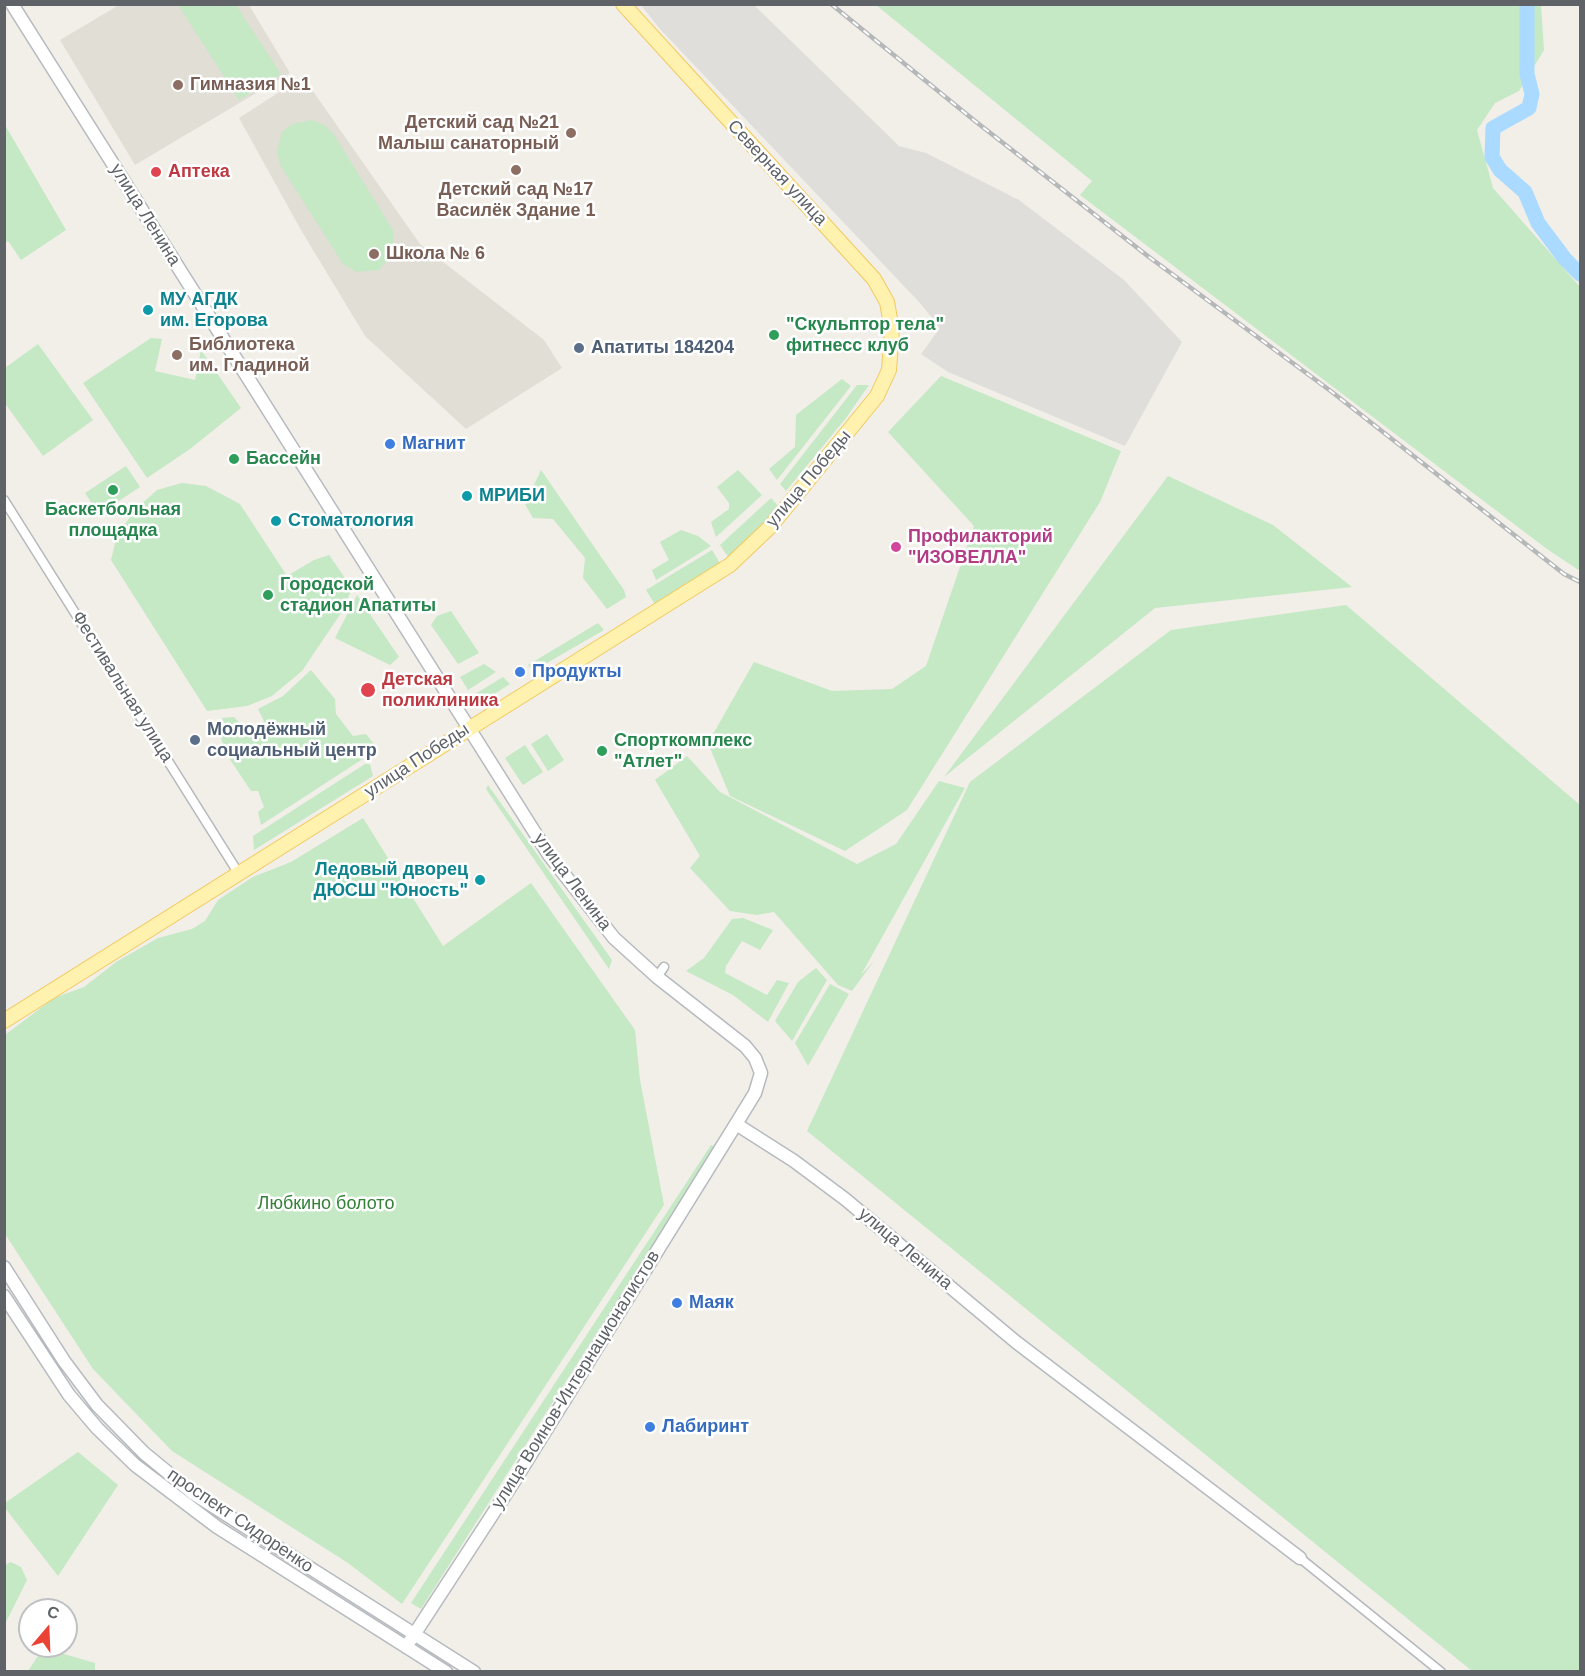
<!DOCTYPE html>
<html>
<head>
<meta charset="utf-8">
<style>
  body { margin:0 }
  #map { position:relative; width:1585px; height:1676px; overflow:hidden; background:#f1efe8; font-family:Arial,sans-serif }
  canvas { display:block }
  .frame { position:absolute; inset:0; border:6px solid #5f6368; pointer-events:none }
  .north { position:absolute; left:18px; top:1598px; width:60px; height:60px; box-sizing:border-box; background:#fff; border:2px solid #bfc1c3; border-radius:50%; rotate:19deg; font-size:16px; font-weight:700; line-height:24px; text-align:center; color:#5f6368 }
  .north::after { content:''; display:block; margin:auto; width:21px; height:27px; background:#ea4335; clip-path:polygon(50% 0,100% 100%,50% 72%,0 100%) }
</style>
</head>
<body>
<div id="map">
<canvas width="1585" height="1676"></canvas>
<div class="frame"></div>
<div class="north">С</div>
</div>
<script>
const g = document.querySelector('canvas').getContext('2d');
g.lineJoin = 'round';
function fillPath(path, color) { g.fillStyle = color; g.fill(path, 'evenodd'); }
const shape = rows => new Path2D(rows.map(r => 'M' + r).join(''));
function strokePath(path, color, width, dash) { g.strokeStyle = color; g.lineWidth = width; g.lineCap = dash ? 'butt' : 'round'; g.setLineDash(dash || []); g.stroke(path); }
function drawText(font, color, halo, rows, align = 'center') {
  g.font = font + ' Arial,sans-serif'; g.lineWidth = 5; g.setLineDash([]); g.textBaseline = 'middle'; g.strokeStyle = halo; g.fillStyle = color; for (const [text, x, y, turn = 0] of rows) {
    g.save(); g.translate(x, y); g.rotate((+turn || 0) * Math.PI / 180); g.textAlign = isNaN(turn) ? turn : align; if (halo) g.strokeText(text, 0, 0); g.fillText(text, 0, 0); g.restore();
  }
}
fillPath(shape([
  [641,5,754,5,899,146,926,153,1019,200,1124,280,1182,342,1125,446,948,372,921,354,940,328,920,303,660,29]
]), '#e0deda');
fillPath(shape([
  [119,5,249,5,290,73,135,165,60,40],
  [303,77,420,244,544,340,562,368,466,429,365,336,301,230,239,118]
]), '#e1ded6');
fillPath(shape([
  [178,5,236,5,281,74,239,100],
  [876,5,1541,5,1544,50,1519,91,1495,103,1477,130,1493,188,1580,287,1580,571,1547,549,1080,195,1092,181],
  [312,120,324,125,333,133,393,230,394,253,379,270,356,272,343,264,280,165,277,151,282,132,292,124],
  [5,125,66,230,21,260,8,241,5,243],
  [151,338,162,339,155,371,195,380,201,350,241,408,190,449,147,478,83,383],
  [38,344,93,420,43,456,4,402,5,368],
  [941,376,1121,451,1100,502,907,810,845,851,730,796,708,743,754,662,832,691,892,689,926,666,974,526,888,432],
  [842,379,851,386,777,480,769,469,795,447,796,415],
  [857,385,869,385,846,418,786,491,780,484],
  [126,466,140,487,99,514,85,493],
  [541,470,624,590,626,597,607,609,583,578,585,558,553,519,533,518,525,504],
  [738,470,762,495,716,537,711,522,729,509,729,503,717,487],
  [1168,476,1273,525,1352,587,1155,608,944,777],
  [182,483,206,486,240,504,287,576,314,560,329,555,352,588,343,610,302,671,272,696,247,706,207,711,111,560,117,535,135,510,157,490],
  [771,498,780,508,729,558,720,545],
  [681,530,698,536,711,546,656,580,652,570,669,560,660,542],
  [712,550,721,565,656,606,646,590],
  [357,595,399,657,390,665,335,638],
  [1346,605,1580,805,1580,1671,1472,1671,807,1131,970,782,1171,630],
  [451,611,479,653,458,664,431,625,437,616],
  [598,623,604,630,533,671,528,665],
  [484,664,496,672,468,690,460,677],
  [311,670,335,699,336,714,353,736,366,734,378,749,261,825,258,812,264,807,258,791,251,791,225,752,220,734,225,726,222,718,234,717,247,731,254,731,264,721,258,709,283,696],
  [503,677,510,684,488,698,479,699,475,694],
  [547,734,564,760,548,771,531,744],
  [525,745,543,772,523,785,505,758],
  [687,756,720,792,857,864,896,844,939,781,965,788,861,975,874,961,852,991,838,985,774,912,757,915,730,911,690,868,700,856,655,780],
  [365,764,370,764,373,776,254,850,253,836],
  [488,785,612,960,609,969,486,789],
  [363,818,443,946,531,883,635,1030,640,1080,664,1205,402,1604,348,1563,172,1451,93,1369,5,1234,5,1035,54,998,84,987,116,962,158,938,192,929,205,921,218,900,253,877,291,862],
  [743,918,773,930,760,950,742,941,726,966,725,973,767,995,777,980,789,983,768,1022,733,995,686,971,704,958,732,919],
  [816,968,827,980,792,1041,775,1021,798,982],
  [830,984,849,994,808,1066,795,1043],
  [711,1145,716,1146,421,1609,411,1603],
  [78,1452,118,1485,58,1576,5,1508,5,1503],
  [11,1562,21,1567,27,1580,5,1624,5,1565],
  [57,1652,95,1663,95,1671,28,1671,40,1653]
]), '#c5e8c5');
strokePath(shape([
  [1527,4,1527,74,1532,94,1529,108,1493,128,1492,157,1500,170,1525,192,1538,223,1565,259,1580,274]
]), '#aadaff', 15);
const street = shape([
  [4,500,239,874],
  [657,977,664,967],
  [1300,1558,1441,1672]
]);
const secondary = shape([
  [12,4,549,855,614,938,657,977,745,1046,755,1058,761,1073,755,1093,736,1124,513,1483,406,1647],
  [736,1124,794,1161,845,1199,1016,1342,1300,1558],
  [4,1267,64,1361,97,1405,144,1453,194,1494,233,1519,474,1672],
  [4,1296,69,1395,97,1428,135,1465,217,1527,446,1672]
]);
const primary = shape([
  [4,1021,730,565,770,527,877,396,889,370,892,330,887,302,874,279,623,4]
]);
strokePath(street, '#b5b8bc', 11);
strokePath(secondary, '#b6babf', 15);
strokePath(primary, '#f2c960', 16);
strokePath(street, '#fff', 8);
strokePath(secondary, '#fff', 12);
strokePath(primary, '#fff2af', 14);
const rail = shape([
  [831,4,975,121,1149,257,1332,392,1564,574,1580,582]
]);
strokePath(rail, '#b6b7b8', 4.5);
strokePath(rail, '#fff', 2, [7]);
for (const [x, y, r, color] of [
  [178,85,6,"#8d6e63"],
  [571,133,6,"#8d6e63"],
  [516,170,6,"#8d6e63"],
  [156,172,6,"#e0444e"],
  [374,254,6,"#8d6e63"],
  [148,310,6,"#0f9aa8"],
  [774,335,6,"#2e9e5b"],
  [579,348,6,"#5c6f8a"],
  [177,355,6,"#8d6e63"],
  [390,444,6,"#3f7fe0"],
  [234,459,6,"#2e9e5b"],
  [113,490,6,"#2e9e5b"],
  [467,496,6,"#0f9aa8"],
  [276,521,6,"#0f9aa8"],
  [896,547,6,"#d1479c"],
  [268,595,6,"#2e9e5b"],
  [520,672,6,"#3f7fe0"],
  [368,690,8,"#e0444e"],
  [195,740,6,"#5c6f8a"],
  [602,751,6,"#2e9e5b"],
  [480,880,6,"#0f9aa8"],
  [677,1303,6,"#3f7fe0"],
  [650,1427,6,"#3f7fe0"]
]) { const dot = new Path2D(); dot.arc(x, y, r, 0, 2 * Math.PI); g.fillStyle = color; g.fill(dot); strokePath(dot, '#fff', 2); }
drawText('bold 18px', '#785e54', '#fff', [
  ["Гимназия №1",190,85],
  ["Детский сад №21",559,123,"right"],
  ["Малыш санаторный",559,144,"right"],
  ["Детский сад №17",516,190,"center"],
  ["Василёк Здание 1",516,211,"center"],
  ["Школа № 6",386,254],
  ["Библиотека",189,345],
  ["им. Гладиной",189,366]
], 'left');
drawText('bold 18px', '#be3a42', '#fff', [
  ["Аптека",168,172],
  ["Детская",382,680],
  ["поликлиника",382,701]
], 'left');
drawText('18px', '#5f6368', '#fff', [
  ["Северная улица",777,173,47],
  ["улица Ленина",145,215,58],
  ["улица Победы",809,479,-50],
  ["Фестивальная улица",122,687,58],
  ["улица Победы",417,761,-33],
  ["улица Ленина",572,882,53],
  ["улица Ленина",905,1249,40],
  ["улица Воинов-Интернационалистов",576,1380,-58],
  ["проспект Сидоренко",240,1521,34]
]);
drawText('bold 18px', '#0d838f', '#fff', [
  ["МУ АГДК",160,300],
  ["им. Егорова",160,321],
  ["МРИБИ",479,496],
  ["Стоматология",288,521],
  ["Ледовый дворец",468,870,"right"],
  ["ДЮСШ \"Юность\"",468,891,"right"]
], 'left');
drawText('bold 18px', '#27864d', '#fff', [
  ["\"Скульптор тела\"",786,325],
  ["фитнесс клуб",786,346],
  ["Бассейн",246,459],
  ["Баскетбольная",113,510,"center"],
  ["площадка",113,531,"center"],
  ["Городской",280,585],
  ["стадион Апатиты",280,606],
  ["Спорткомплекс",614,741],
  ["\"Атлет\"",614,762]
], 'left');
drawText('bold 18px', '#4e5e75', '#fff', [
  ["Апатиты 184204",591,348],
  ["Молодёжный",207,730],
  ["социальный центр",207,751]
], 'left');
drawText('bold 18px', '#366cbe', '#fff', [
  ["Магнит",402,444],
  ["Продукты",532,672],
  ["Маяк",689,1303],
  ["Лабиринт",662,1427]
], 'left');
drawText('bold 18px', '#b23c85', '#fff', [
  ["Профилакторий",908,537],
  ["\"ИЗОВЕЛЛА\"",908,558]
], 'left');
drawText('18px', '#348238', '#fff', [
  ["Любкино болото",326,1204]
]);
</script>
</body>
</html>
